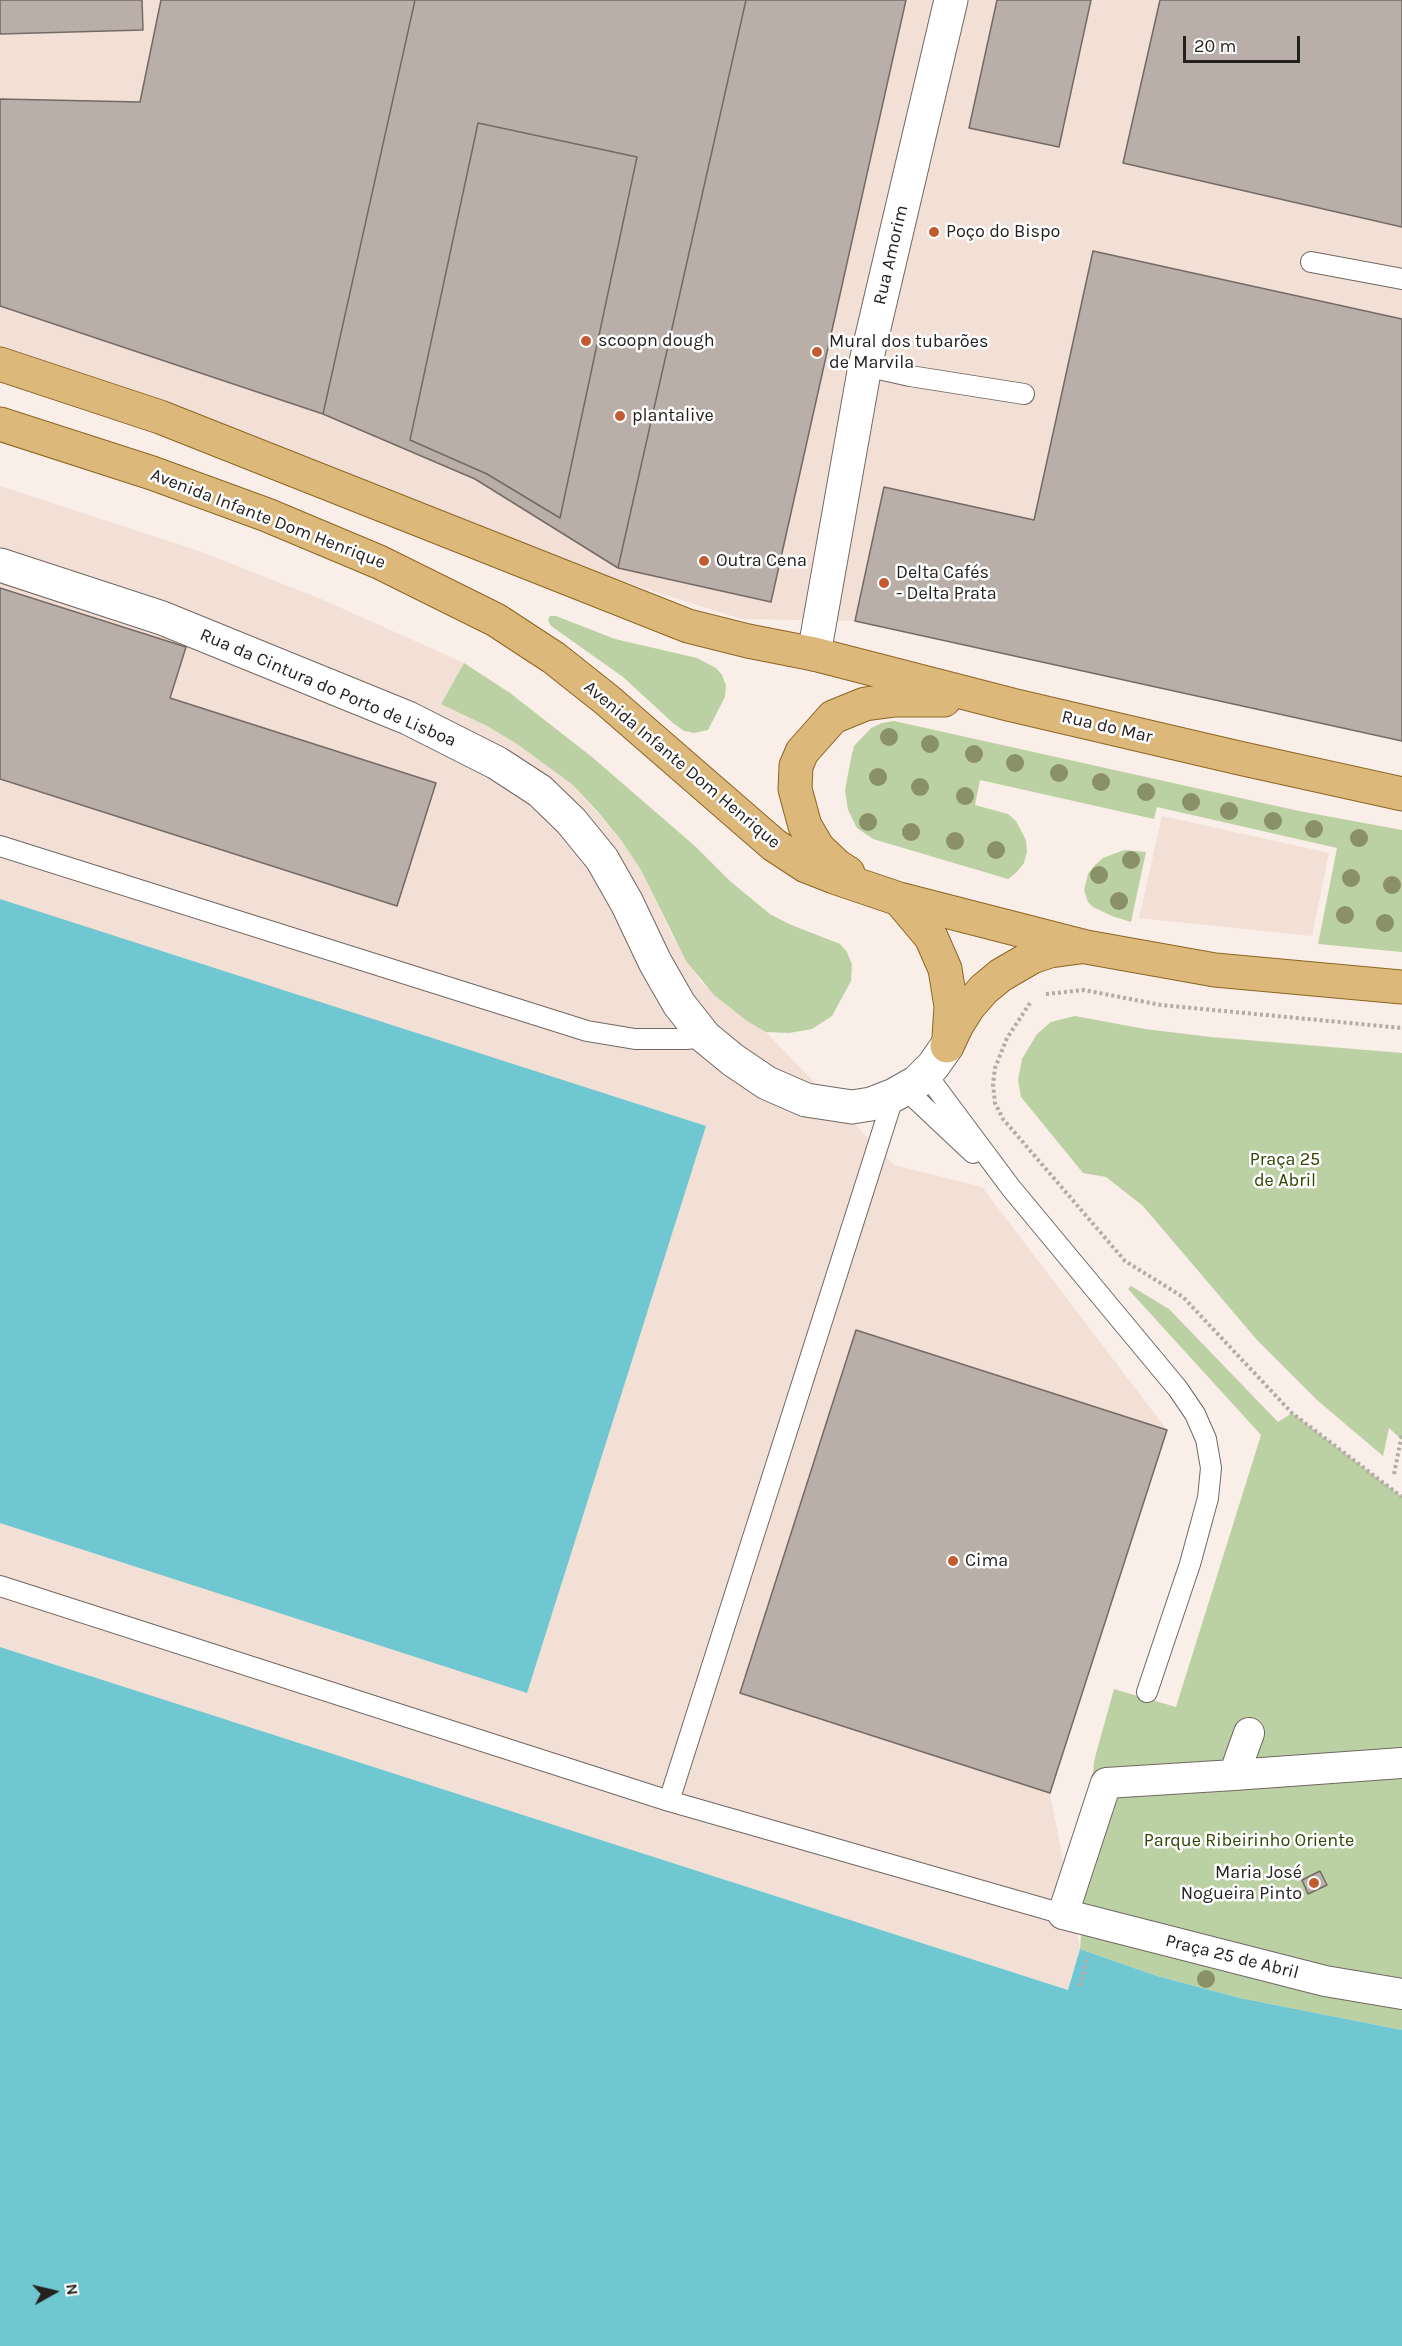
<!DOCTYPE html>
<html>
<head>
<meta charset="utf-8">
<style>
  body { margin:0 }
  #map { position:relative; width:1402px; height:2346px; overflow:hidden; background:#faeee8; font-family:Karla,sans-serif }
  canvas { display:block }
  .north { position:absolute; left:24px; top:2262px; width:60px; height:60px; -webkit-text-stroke:4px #fefefe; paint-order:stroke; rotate:82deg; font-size:16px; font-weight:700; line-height:24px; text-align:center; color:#25211f }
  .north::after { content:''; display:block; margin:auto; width:21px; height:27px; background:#25211f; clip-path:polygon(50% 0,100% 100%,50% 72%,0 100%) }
  .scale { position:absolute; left:1183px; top:36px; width:117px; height:27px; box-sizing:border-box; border:3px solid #25211f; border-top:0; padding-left:8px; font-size:18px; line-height:21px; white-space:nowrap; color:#25211f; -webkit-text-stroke:4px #fefefe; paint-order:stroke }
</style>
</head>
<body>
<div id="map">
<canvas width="1402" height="2346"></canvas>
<div class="north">N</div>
<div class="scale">20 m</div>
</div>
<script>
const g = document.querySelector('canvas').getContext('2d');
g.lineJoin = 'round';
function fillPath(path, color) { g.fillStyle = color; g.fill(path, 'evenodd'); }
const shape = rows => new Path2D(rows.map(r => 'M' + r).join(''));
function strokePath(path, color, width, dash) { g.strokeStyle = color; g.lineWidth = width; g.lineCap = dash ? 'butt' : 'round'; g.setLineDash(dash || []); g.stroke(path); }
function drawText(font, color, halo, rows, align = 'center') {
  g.font = font + ' Karla,sans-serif'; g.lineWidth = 5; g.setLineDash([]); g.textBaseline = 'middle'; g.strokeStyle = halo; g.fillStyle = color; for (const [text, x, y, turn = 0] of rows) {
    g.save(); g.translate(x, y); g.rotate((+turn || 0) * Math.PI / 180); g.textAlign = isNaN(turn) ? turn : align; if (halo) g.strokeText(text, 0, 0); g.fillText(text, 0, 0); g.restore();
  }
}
fillPath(shape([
  [0,0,1402,0,1402,734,1258,710,855,621,741,619,236,458,0,365],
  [0,486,199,551,321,599,464,663,441,703,487,726,517,744,573,785,621,840,641,870,672,936,700,981,731,1009,766,1032,894,1165,982,1187,1167,1430,1050,1793,1080,1949,1068,1990,0,1647],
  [1162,816,1329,853,1312,936,1139,918]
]), '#f2dfd5');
fillPath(shape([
  [550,616,556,616,615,639,697,658,716,668,722,675,726,685,725,697,708,730,694,733,684,731,673,723,623,677,551,626,548,620],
  [464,663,510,693,592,757,696,847,731,882,770,914,789,924,840,944,847,952,852,965,851,981,832,1016,812,1029,789,1033,766,1032,747,1021,714,995,686,961,641,870,621,840,598,812,573,785,517,744,487,726,441,704],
  [894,721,1299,811,1402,830,1402,952,1318,944,1337,848,1157,807,1154,819,980,780,975,805,1008,814,1016,821,1026,840,1027,852,1024,863,1017,872,1008,879,873,839,857,828,848,810,845,790,851,758,854,746,871,728,882,723],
  [1124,850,1146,852,1131,922,1112,916,1093,907,1088,902,1084,890,1088,874,1095,865,1103,858],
  [1075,1016,1145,1029,1211,1037,1402,1053,1402,1440,1389,1428,1383,1456,1317,1400,1257,1340,1143,1206,1106,1177,1083,1173,1021,1097,1018,1080,1022,1059,1037,1034,1051,1022],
  [1131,1286,1169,1309,1278,1422,1292,1413,1402,1497,1402,2030,1240,1998,1157,1976,1080,1949,1094,1761,1114,1689,1176,1707,1261,1435,1128,1289]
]), '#bcd1a3');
fillPath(shape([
  [0,899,706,1126,527,1693,0,1523],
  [0,1647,1068,1990,1080,1949,1157,1976,1240,1998,1402,2030,1402,2346,0,2346]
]), '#6fc8d1');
const building = shape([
  [0,0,142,0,143,30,0,34,0,0],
  [161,0,415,0,323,414,0,306,0,99,140,102,161,0],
  [415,0,746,0,618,568,475,479,323,414,415,0],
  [478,123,637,157,560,518,487,474,410,440,478,123],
  [746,0,906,0,771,602,618,568,746,0],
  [997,0,1091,0,1059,147,969,128,997,0],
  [1160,0,1402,0,1402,227,1123,163,1160,0],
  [478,123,637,157,560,518,487,474,410,440,478,123],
  [1093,251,1402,319,1402,741,855,621,884,487,1034,520,1093,251],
  [0,588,186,647,170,698,436,783,397,906,0,779,0,588],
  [856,1330,1167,1430,1050,1793,740,1693,856,1330],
  [1320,1871,1327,1885,1308,1894,1302,1880,1320,1871]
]);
fillPath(building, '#b9aea8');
strokePath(building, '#746a65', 1.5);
const service = shape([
  [1311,262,1402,279],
  [865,366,910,376,1024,394],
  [0,846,587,1031,635,1039,686,1039,705,1037],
  [926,1074,1011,1188,1178,1389,1195,1414,1206,1439,1211,1468,1208,1498,1190,1564,1147,1692],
  [905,1089,973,1153],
  [0,1586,669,1801,1063,1914],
  [669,1801,894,1095]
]);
const pedestrian = shape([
  [1249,1733,1234,1775,1106,1783,1063,1914,1325,1981,1402,1994],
  [1234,1775,1402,1763]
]);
const minor = shape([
  [0,565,162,618,408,718,497,763,540,791,571,821,602,859,627,903,655,962,679,1004,705,1037,733,1060,767,1083,806,1100,852,1107,871,1104,894,1095,917,1082,933,1066,947,1046],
  [814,654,865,366,951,0]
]);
const primary = shape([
  [0,364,160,417,688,626,748,641,814,654,1012,705,1239,758,1402,794],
  [0,424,152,473,267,515,379,562,496,620,554,658,607,700,774,845,806,866,834,877,899,899,1086,947,1215,970,1402,987],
  [848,873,837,866,818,848,805,826,795,789,796,766,802,752,833,717,865,704,895,700,944,700],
  [899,899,931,937,945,969,951,1006,949,1038],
  [947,1046,957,1025,969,1006,984,989,1001,975,1032,957,1050,951,1080,947]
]);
strokePath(service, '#716762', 22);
strokePath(pedestrian, '#716762', 32);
strokePath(minor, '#716762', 35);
strokePath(primary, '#8d6522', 35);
strokePath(shape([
  [1046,994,1084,990,1161,1005,1402,1028],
  [1030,1003,1007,1038,995,1068,993,1084,995,1103,1003,1119,1125,1261,1183,1297,1292,1413,1402,1497],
  [1394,1474,1402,1434],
  [1080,1986,1088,1956]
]), '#b4aaa6', 4, [3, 3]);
strokePath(service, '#fff', 20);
strokePath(pedestrian, '#fff', 30);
strokePath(minor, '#fff', 33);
strokePath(primary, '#dcb87b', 33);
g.fillStyle = '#8a9168';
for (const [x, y] of [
  [889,737],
  [930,744],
  [974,754],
  [1015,763],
  [1059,773],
  [878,777],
  [1101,782],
  [920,787],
  [1146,792],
  [965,796],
  [1191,802],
  [1229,811],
  [1273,821],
  [868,822],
  [1314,829],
  [911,832],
  [1359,838],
  [955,841],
  [996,850],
  [1131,860],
  [1099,875],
  [1351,878],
  [1392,885],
  [1119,901],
  [1345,915],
  [1385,923],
  [1206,1979]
]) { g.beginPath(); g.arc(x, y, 9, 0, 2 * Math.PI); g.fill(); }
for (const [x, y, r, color] of [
  [934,232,6,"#c25b30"],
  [586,341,6,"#c25b30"],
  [817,352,6,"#c25b30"],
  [620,416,6,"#c25b30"],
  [704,561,6,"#c25b30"],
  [884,583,6,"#c25b30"],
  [953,1561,6,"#c25b30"],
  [1314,1883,6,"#c25b30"]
]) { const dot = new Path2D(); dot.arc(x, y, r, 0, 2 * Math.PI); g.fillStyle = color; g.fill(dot); strokePath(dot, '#fefefe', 2); }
drawText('18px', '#25211f', '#fefefe', [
  ["Poço do Bispo",946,232],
  ["scoopn dough",598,341],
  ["Mural dos tubarões",829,342],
  ["de Marvila",829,363],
  ["plantalive",632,416],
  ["Outra Cena",716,561],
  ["Delta Cafés",896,573],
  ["- Delta Prata",896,594],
  ["Cima",965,1561],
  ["Maria José",1302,1873,"right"],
  ["Nogueira Pinto",1302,1894,"right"]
], 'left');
drawText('18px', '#25211f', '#fefefe', [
  ["Rua Amorim",891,255,-77],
  ["Avenida Infante Dom Henrique",268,519,21],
  ["Rua da Cintura do Porto de Lisboa",328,688,23],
  ["Rua do Mar",1107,727,13],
  ["Avenida Infante Dom Henrique",682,765,40],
  ["Praça 25 de Abril",1232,1957,14]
]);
drawText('18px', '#2f4500', '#fefefe', [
  ["Praça 25",1285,1160],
  ["de Abril",1285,1181],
  ["Parque Ribeirinho Oriente",1249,1841]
]);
</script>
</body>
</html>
